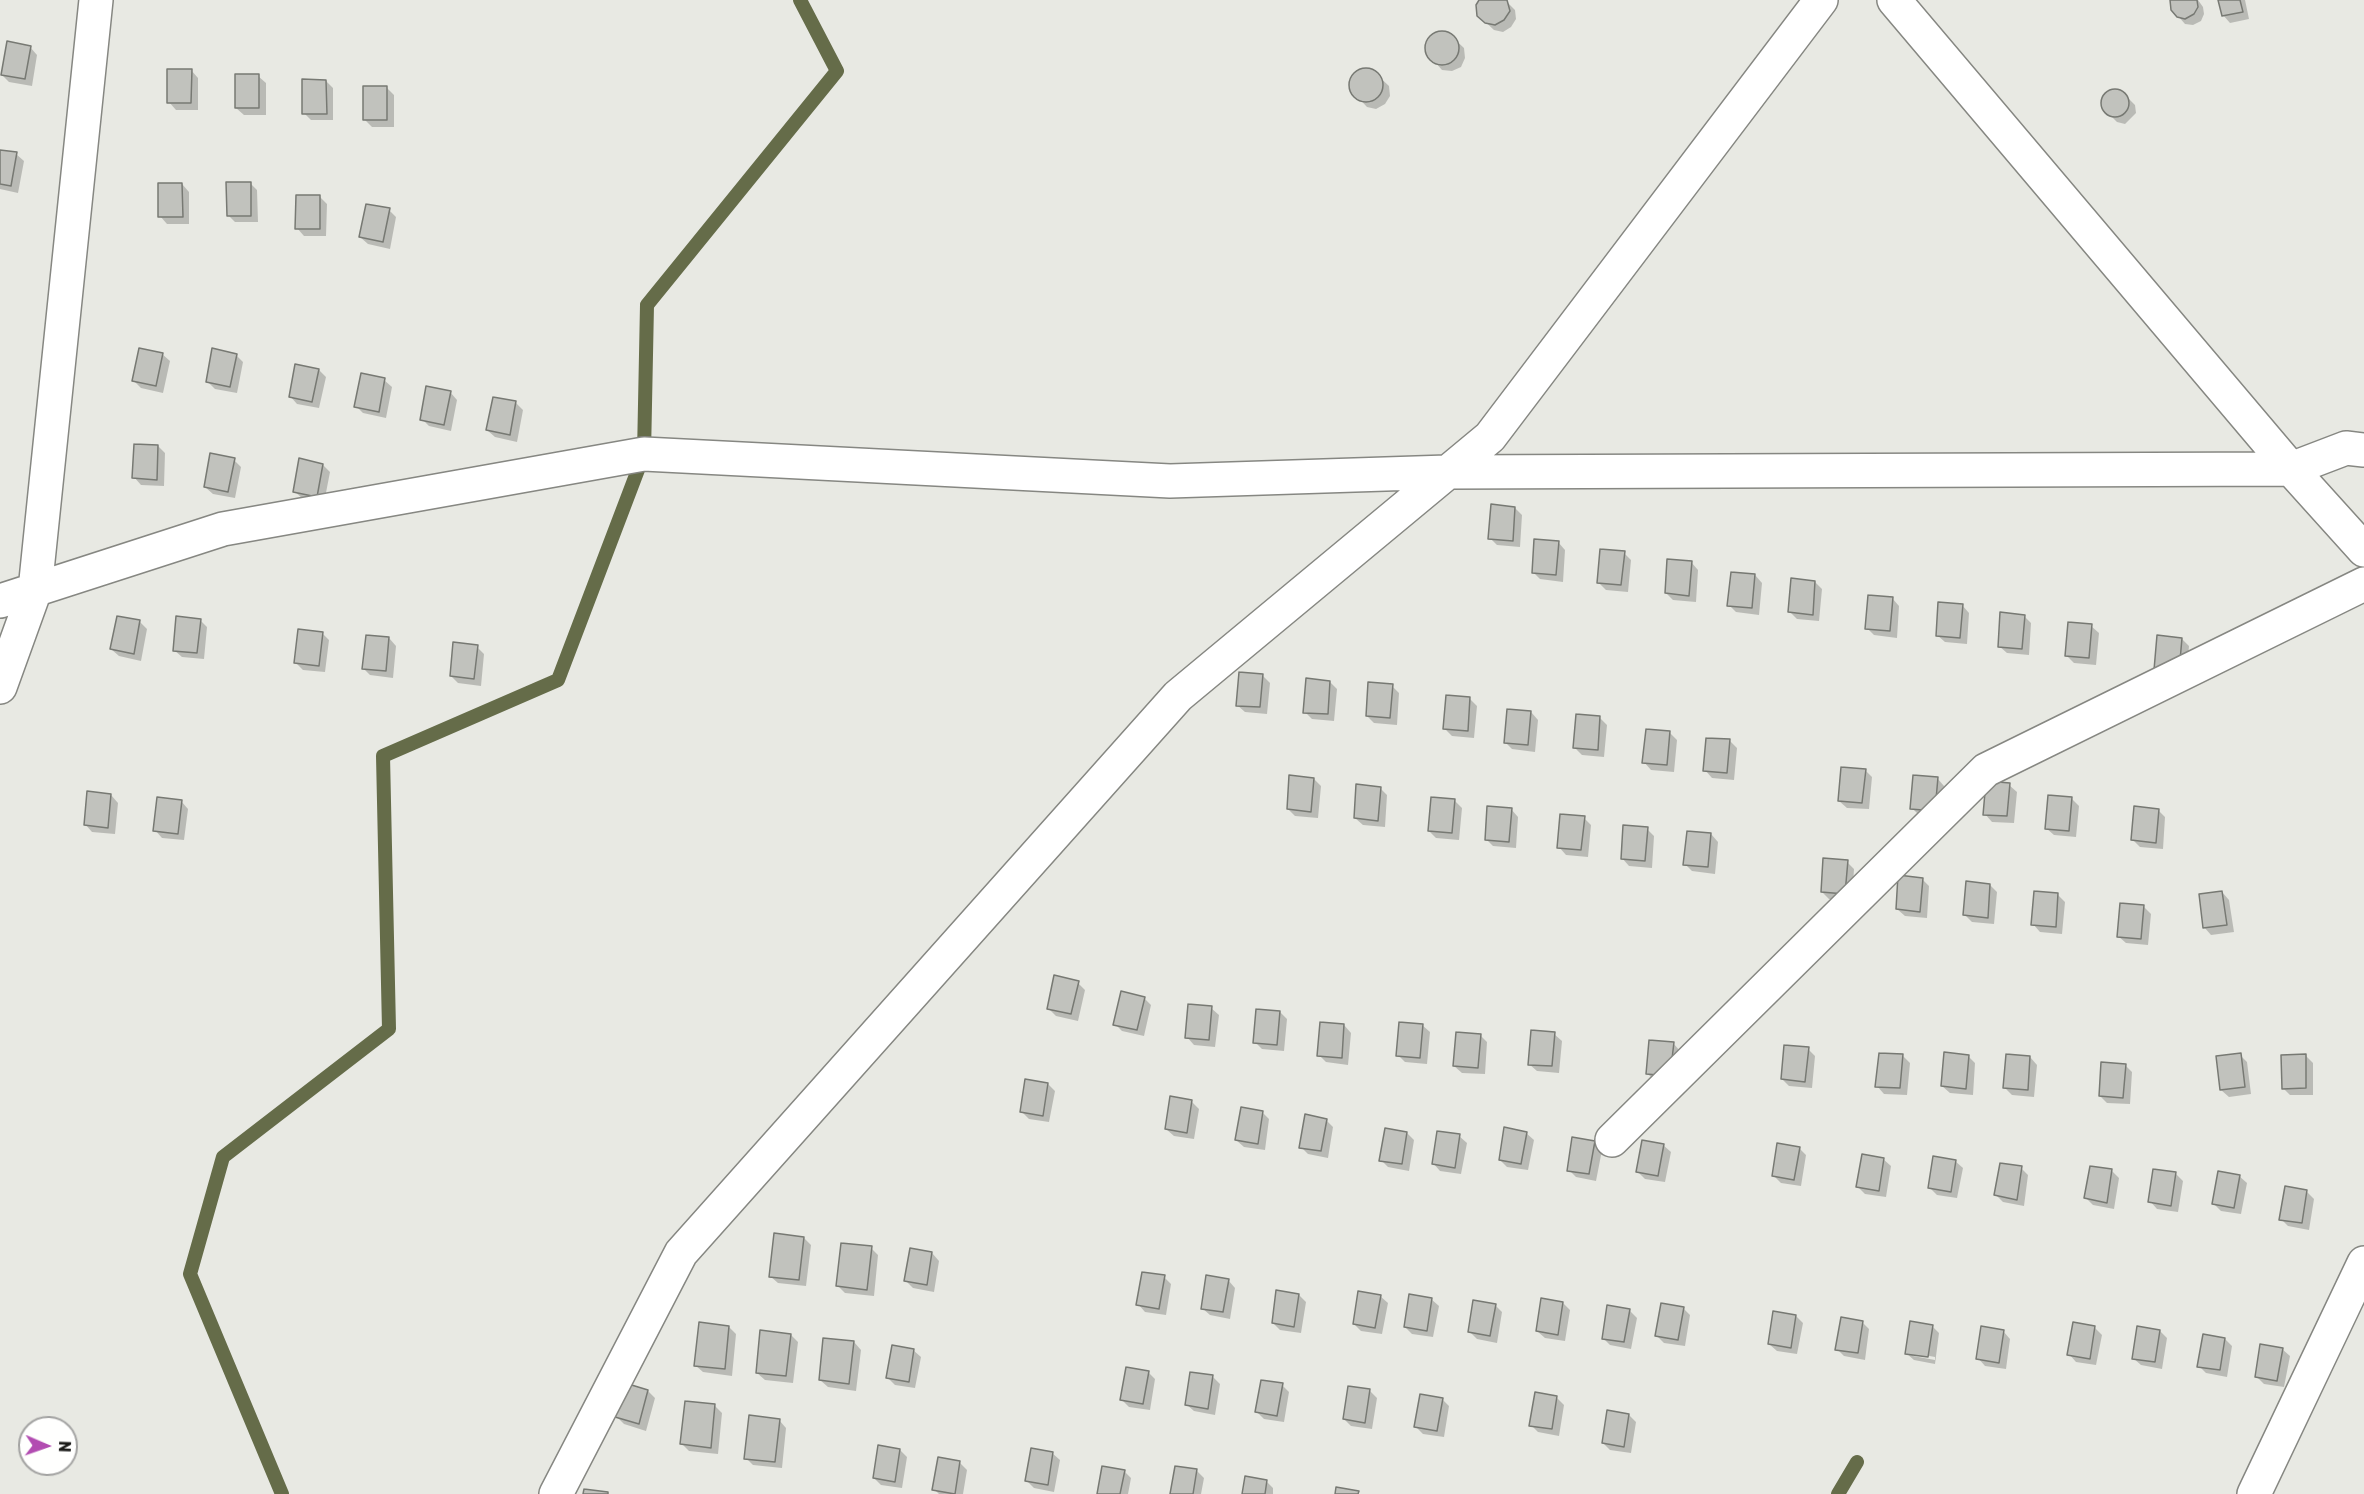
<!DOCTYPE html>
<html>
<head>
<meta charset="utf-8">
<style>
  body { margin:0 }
  #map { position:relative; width:2364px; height:1494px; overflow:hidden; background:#e8e9e3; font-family:Rubik,sans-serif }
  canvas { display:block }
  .north { position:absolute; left:18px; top:1416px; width:60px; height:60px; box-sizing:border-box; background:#fffffe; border:2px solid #a3a3a2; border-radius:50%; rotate:92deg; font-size:16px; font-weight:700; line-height:24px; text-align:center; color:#191917 }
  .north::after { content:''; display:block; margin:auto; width:21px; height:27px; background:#b24cb1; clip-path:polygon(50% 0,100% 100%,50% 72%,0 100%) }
</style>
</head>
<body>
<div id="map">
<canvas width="2364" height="1494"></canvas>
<div class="north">N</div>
</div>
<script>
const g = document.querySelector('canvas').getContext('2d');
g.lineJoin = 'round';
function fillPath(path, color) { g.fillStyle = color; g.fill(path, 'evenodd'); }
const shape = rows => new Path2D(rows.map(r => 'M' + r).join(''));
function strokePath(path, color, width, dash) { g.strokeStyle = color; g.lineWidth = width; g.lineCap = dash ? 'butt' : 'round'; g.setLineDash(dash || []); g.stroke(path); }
fillPath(shape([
  [1480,0,1505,0,1515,10,1516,19,1511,27,1503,32,1494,30,1478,15],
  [2172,0,2198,0,2203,7,2204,14,2201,21,2193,25,2185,24,2178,16],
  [2220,0,2245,0,2249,19,2230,23,2223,15],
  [1440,32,1449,34,1464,48,1465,58,1461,67,1452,71,1442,70,1428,54,1426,45,1431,36],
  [30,47,37,55,32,86,9,82,2,75],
  [1364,69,1373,71,1389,86,1390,96,1385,104,1376,109,1367,107,1352,91,1351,82,1356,74],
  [191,70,198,78,198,110,176,110,169,102],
  [258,76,266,83,266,115,244,115,236,108],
  [326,81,333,88,333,120,311,120,304,113],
  [387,88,394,95,394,127,372,127,364,119],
  [2113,90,2121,91,2135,105,2136,113,2125,124,2117,122,2103,108,2102,100,2106,93],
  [0,151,16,154,24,161,18,193,0,189],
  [250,183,257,190,258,222,235,222,228,215],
  [182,184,189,192,189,224,167,224,160,216],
  [320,197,327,204,326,236,304,236,297,228],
  [389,210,396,217,390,249,368,244,360,237],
  [162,354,170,361,163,393,141,388,134,381],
  [236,355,243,362,237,393,215,389,208,382],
  [319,370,326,377,319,408,297,404,290,396],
  [384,380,392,387,386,418,363,413,356,406],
  [450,392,457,400,451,431,429,426,422,419],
  [494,399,516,403,523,410,517,442,495,437,487,430],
  [158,446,165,453,164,486,141,485,134,477],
  [234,460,241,467,235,498,213,494,205,487],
  [323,465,330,472,324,503,302,498,294,491],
  [1515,508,1522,515,1520,547,1497,545,1490,538],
  [1558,542,1565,550,1563,582,1540,579,1533,572],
  [1624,553,1631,560,1628,592,1606,590,1599,583],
  [1691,562,1698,570,1696,602,1673,600,1666,593],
  [1755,575,1762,583,1759,615,1736,612,1729,605],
  [1815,582,1822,589,1819,621,1797,619,1790,612],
  [1892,598,1899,606,1897,638,1874,635,1867,628],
  [1962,605,1969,613,1967,644,1945,642,1937,635],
  [2024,616,2031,623,2029,655,2007,653,1999,646],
  [118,618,140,622,147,629,141,661,119,656,111,649],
  [200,620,207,627,204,659,182,657,174,650],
  [2091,626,2099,633,2096,665,2074,663,2067,656],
  [322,633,329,640,325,672,303,670,296,663],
  [389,638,396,646,393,678,370,675,363,668],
  [2182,639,2189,646,2186,678,2163,676],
  [477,647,484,654,481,686,458,683,451,676],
  [1262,675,1270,683,1267,714,1245,712,1237,705],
  [1330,682,1337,689,1334,721,1312,719,1305,712],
  [1392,686,1399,693,1397,725,1374,723,1367,716],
  [1470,699,1477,706,1474,738,1452,736,1445,729],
  [1531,712,1538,720,1535,752,1512,749,1505,742],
  [1600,718,1607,725,1604,757,1582,755,1575,748],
  [1670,733,1677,740,1674,772,1651,770,1644,762],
  [1730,741,1737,748,1734,780,1712,778,1705,770],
  [1865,770,1872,777,1869,809,1847,808,1839,801],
  [1937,778,1944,786,1942,817,1919,815,1912,808],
  [1314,779,1321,786,1318,818,1295,816,1288,809],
  [2009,785,2017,792,2014,823,1992,822,1985,814],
  [1380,788,1387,795,1385,827,1363,825,1355,818],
  [111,795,118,803,115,834,92,832,85,824],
  [2071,798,2079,806,2076,837,2054,835,2046,828],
  [181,801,188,809,184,840,162,838,155,830],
  [1455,801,1462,808,1459,840,1436,838,1429,831],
  [1511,809,1518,817,1516,848,1493,846,1486,839],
  [2158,810,2165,817,2163,849,2140,847,2133,840],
  [1584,818,1591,825,1588,857,1566,855,1559,847],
  [1647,829,1654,836,1652,868,1629,866,1622,858],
  [1711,834,1718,842,1715,874,1692,871,1685,864],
  [1847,862,1854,869,1852,900,1829,899,1822,892],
  [1922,879,1929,886,1927,918,1905,916,1897,909],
  [1990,885,1997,892,1994,924,1972,922,1965,915],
  [2222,892,2229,900,2234,932,2211,935,2204,927],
  [2058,895,2065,902,2062,934,2040,932,2033,924],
  [2143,906,2151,914,2148,945,2126,943,2118,936],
  [1078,983,1085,990,1078,1021,1056,1016,1049,1009],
  [1144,998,1151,1005,1144,1036,1122,1031,1115,1024],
  [1211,1008,1219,1015,1215,1047,1194,1045,1187,1037],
  [1280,1012,1287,1019,1284,1051,1262,1049,1255,1042],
  [1344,1025,1351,1033,1348,1065,1326,1062,1319,1055],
  [1422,1025,1430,1032,1427,1064,1405,1062,1398,1055],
  [1554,1034,1562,1041,1559,1073,1537,1071,1529,1064],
  [1480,1035,1487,1042,1485,1074,1462,1073,1454,1066],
  [1673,1043,1680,1051,1654,1080,1647,1073],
  [1808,1049,1815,1056,1812,1088,1789,1086,1782,1079],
  [2240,1055,2247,1062,2251,1094,2229,1097,2221,1090],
  [2305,1055,2313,1063,2313,1095,2290,1095,2283,1088],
  [1903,1056,1910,1063,1907,1095,1884,1094,1877,1086],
  [1968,1056,1975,1063,1973,1095,1950,1093,1942,1086],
  [2030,1057,2037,1065,2034,1097,2012,1095,2005,1088],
  [2125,1065,2132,1072,2130,1104,2107,1103,2100,1096],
  [1048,1084,1055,1091,1049,1122,1029,1119,1022,1112],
  [1192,1102,1199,1109,1194,1139,1174,1136,1166,1129],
  [1262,1112,1269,1119,1265,1150,1244,1147,1236,1140],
  [1326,1120,1333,1127,1328,1158,1308,1154,1301,1147],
  [1407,1133,1414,1140,1409,1171,1388,1167,1381,1160],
  [1526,1133,1534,1140,1528,1170,1507,1167,1500,1160],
  [1459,1136,1467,1143,1461,1174,1440,1171,1433,1163],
  [1594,1143,1602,1150,1596,1181,1576,1177,1569,1170],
  [1663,1145,1671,1152,1665,1182,1645,1179,1638,1172],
  [1799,1148,1806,1155,1801,1186,1781,1183,1774,1176],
  [1883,1159,1891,1166,1886,1197,1865,1194,1858,1187],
  [1955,1161,1963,1168,1957,1198,1937,1195,1930,1188],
  [2091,1167,2112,1171,2119,1178,2114,1209,2093,1205,2086,1198],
  [2021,1168,2028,1175,2024,1206,2003,1202,1996,1195],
  [2176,1174,2183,1181,2178,1212,2157,1209,2150,1201],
  [2239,1176,2247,1183,2241,1214,2221,1211,2214,1204],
  [2306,1191,2314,1199,2309,1230,2288,1226,2281,1219],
  [804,1238,811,1245,806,1286,778,1283,770,1276],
  [871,1248,878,1255,874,1296,845,1293,838,1286],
  [932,1253,939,1261,934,1292,913,1288,906,1281],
  [1164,1277,1171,1284,1166,1315,1145,1312,1138,1304],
  [1228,1280,1235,1288,1230,1319,1210,1315,1202,1308],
  [1299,1295,1306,1302,1301,1333,1280,1330,1273,1323],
  [1380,1296,1388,1303,1382,1334,1361,1331,1354,1324],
  [1431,1299,1439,1306,1433,1337,1412,1334,1405,1327],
  [1563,1303,1570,1310,1565,1341,1545,1338,1537,1331],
  [1495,1305,1502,1312,1497,1343,1477,1339,1470,1332],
  [1683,1308,1690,1315,1685,1346,1664,1343,1657,1336],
  [1629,1310,1637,1318,1631,1349,1610,1345,1603,1338],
  [1796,1316,1803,1323,1797,1354,1777,1351,1769,1344],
  [1862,1322,1869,1329,1865,1360,1844,1356,1837,1349],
  [1932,1326,1939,1333,1935,1364,1914,1360,1906,1353],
  [1913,1353,1935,1357,1935,1360,1913,1356],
  [729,1327,736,1334,732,1376,703,1372,695,1365],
  [2094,1327,2102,1335,2096,1365,2076,1362,2069,1354],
  [2003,1331,2010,1339,2006,1369,1985,1366,1978,1358],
  [2160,1331,2167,1338,2162,1369,2141,1365,2133,1358],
  [791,1335,798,1342,793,1383,765,1380,757,1373],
  [2225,1339,2232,1346,2227,1377,2206,1373,2199,1366],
  [854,1342,861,1350,856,1391,828,1387,820,1380],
  [2282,1349,2290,1356,2284,1387,2264,1384,2257,1377],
  [913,1350,921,1357,915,1388,895,1385,888,1378],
  [1148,1372,1155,1379,1150,1410,1129,1407,1122,1400],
  [1213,1377,1220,1384,1215,1415,1194,1411,1186,1404],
  [1282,1385,1289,1392,1284,1422,1264,1419,1257,1412],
  [648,1391,655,1398,646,1431,624,1424,616,1416],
  [1370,1391,1377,1398,1372,1429,1351,1426,1344,1419],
  [1556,1397,1564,1405,1559,1436,1538,1432,1531,1425],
  [1442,1399,1449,1406,1444,1437,1423,1434,1416,1427],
  [715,1406,722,1413,718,1454,689,1451,681,1443],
  [1629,1415,1636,1422,1631,1453,1610,1450,1603,1443],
  [779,1420,786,1428,782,1468,753,1465,746,1458],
  [900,1450,907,1457,902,1488,881,1485,874,1478],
  [1052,1453,1060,1460,1054,1492,1034,1488,1027,1481],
  [959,1462,967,1470,963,1494,939,1494,934,1489],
  [1124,1471,1131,1478,1128,1494,1098,1494],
  [1197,1471,1204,1478,1201,1494,1171,1494],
  [1266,1481,1273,1488,1273,1494,1243,1494]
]), '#0003');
strokePath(shape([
  [282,1494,190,1274,223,1157,389,1029,383,756,558,680,644,454,647,305,837,71,800,0],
  [1838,1494,1857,1462]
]), '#656c49', 14);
const building = shape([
  [1479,0,1507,0,1510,11,1504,20,1495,25,1485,23,1477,16,1476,5,1479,0],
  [2170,0,2197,0,2198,7,2194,14,2185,19,2177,17,2171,10,2170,0],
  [2218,0,2240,0,2243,12,2222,16,2218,0],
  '1425 48a17 17 0 1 1 34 0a17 17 0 1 1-34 0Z',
  [7,41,31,46,25,79,1,75,7,41],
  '1349 85a17 17 0 1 1 34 0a17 17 0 1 1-34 0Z',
  [167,69,192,69,191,103,167,103,167,69],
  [235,74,259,74,259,108,235,108,235,74],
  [302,79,326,80,327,114,302,114,302,79],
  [363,86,387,86,387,120,363,120,363,86],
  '2101 103a14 14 0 1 1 28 0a14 14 0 1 1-28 0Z',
  [0,150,17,152,11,186,0,184,0,150],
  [226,182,251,182,251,216,227,216,226,182],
  [158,183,182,183,183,217,158,217,158,183],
  [296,195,320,195,320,229,295,229,296,195],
  [366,204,390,208,383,242,359,237,366,204],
  [139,348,163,353,156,386,132,381,139,348],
  [212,348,237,354,230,387,206,382,212,348],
  [295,364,319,369,312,402,289,397,295,364],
  [361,373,385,378,379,412,354,407,361,373],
  [426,386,451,391,444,425,420,420,426,386],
  [493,397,516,401,510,435,486,430,493,397],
  [134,444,158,445,157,480,132,478,134,444],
  [210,453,235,458,228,492,204,487,210,453],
  [299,458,323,464,317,497,293,492,299,458],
  [1491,504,1515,507,1513,541,1488,539,1491,504],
  [1534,539,1559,541,1556,575,1532,573,1534,539],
  [1600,549,1625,551,1621,585,1597,583,1600,549],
  [1667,559,1692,561,1689,596,1665,593,1667,559],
  [1731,572,1755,574,1752,608,1727,606,1731,572],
  [1791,578,1815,581,1813,615,1788,612,1791,578],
  [1868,595,1893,597,1890,631,1865,629,1868,595],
  [1938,602,1963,604,1960,638,1936,636,1938,602],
  [2000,612,2025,615,2022,649,1998,647,2000,612],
  [117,616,140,620,134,654,110,649,117,616],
  [176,616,201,619,197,653,173,651,176,616],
  [2068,622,2092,624,2089,658,2065,656,2068,622],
  [298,629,323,632,319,666,294,663,298,629],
  [366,635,389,637,386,671,362,669,366,635],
  [2157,635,2182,638,2179,672,2154,670,2157,635],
  [453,642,478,645,474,679,450,676,453,642],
  [1239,672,1263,674,1260,707,1236,706,1239,672],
  [1306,678,1330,681,1328,714,1303,713,1306,678],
  [1368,682,1393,684,1390,718,1366,716,1368,682],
  [1446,695,1470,697,1468,731,1443,729,1446,695],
  [1507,709,1531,711,1528,745,1504,743,1507,709],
  [1576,714,1600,716,1598,750,1573,748,1576,714],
  [1646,729,1670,731,1667,765,1642,763,1646,729],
  [1706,738,1730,739,1727,773,1703,771,1706,738],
  [1841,767,1866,769,1862,803,1838,801,1841,767],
  [1289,775,1314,778,1311,812,1287,809,1289,775],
  [1913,775,1938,777,1935,811,1910,809,1913,775],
  [1986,781,2010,783,2007,816,1983,815,1986,781],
  [1356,784,1381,787,1378,821,1354,818,1356,784],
  [87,791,111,794,108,828,84,825,87,791],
  [2048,795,2072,797,2069,831,2045,829,2048,795],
  [157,797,182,800,178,834,153,831,157,797],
  [1431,797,1455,799,1452,833,1428,831,1431,797],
  [1487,806,1512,808,1509,842,1485,840,1487,806],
  [2134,806,2159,809,2156,843,2131,840,2134,806],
  [1560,814,1585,816,1581,850,1557,848,1560,814],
  [1623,825,1648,827,1645,861,1621,859,1623,825],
  [1687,831,1711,833,1708,867,1683,865,1687,831],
  [1823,858,1848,860,1845,894,1821,892,1823,858],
  [1898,875,1923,878,1920,912,1896,909,1898,875],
  [1966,881,1990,884,1988,918,1963,915,1966,881],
  [2034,891,2058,893,2056,927,2031,925,2034,891],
  [2222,891,2227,925,2203,928,2199,894,2222,891],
  [2120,903,2144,905,2141,939,2117,937,2120,903],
  [1054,975,1079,981,1071,1014,1047,1009,1054,975],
  [1121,991,1145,997,1137,1030,1113,1025,1121,991],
  [1188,1004,1212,1006,1209,1040,1185,1038,1188,1004],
  [1256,1009,1280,1011,1277,1045,1253,1043,1256,1009],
  [1320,1022,1344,1024,1342,1058,1317,1056,1320,1022],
  [1399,1022,1423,1024,1420,1058,1396,1056,1399,1022],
  [1531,1030,1555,1032,1552,1066,1528,1065,1531,1030],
  [1456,1032,1481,1034,1478,1068,1453,1066,1456,1032],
  [1649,1040,1674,1042,1670,1076,1646,1074,1649,1040],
  [1784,1045,1809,1047,1805,1082,1781,1079,1784,1045],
  [1944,1052,1969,1055,1966,1089,1941,1086,1944,1052],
  [1879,1053,1903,1054,1900,1088,1875,1087,1879,1053],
  [2241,1053,2245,1087,2220,1090,2216,1056,2241,1053],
  [2006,1054,2030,1056,2028,1090,2003,1088,2006,1054],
  [2306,1054,2306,1088,2282,1089,2281,1055,2306,1054],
  [2101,1062,2126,1064,2123,1098,2099,1096,2101,1062],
  [1025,1079,1048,1083,1043,1116,1020,1112,1025,1079],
  [1170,1096,1192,1100,1187,1133,1165,1129,1170,1096],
  [1241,1107,1263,1111,1258,1144,1235,1140,1241,1107],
  [1305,1114,1327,1119,1321,1151,1299,1148,1305,1114],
  [1504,1127,1527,1132,1521,1164,1499,1160,1504,1127],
  [1385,1128,1407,1132,1402,1164,1379,1161,1385,1128],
  [1437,1131,1460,1134,1455,1168,1432,1164,1437,1131],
  [1572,1137,1595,1141,1589,1174,1567,1171,1572,1137],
  [1642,1140,1664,1144,1658,1176,1636,1172,1642,1140],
  [1777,1143,1800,1147,1794,1180,1772,1176,1777,1143],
  [1862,1154,1884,1158,1879,1191,1856,1187,1862,1154],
  [1933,1156,1956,1160,1951,1192,1928,1188,1933,1156],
  [2000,1163,2022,1166,2017,1200,1994,1195,2000,1163],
  [2090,1166,2112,1169,2107,1203,2084,1198,2090,1166],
  [2153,1169,2176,1172,2171,1206,2148,1202,2153,1169],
  [2218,1171,2240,1175,2234,1208,2212,1204,2218,1171],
  [2285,1186,2307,1190,2302,1223,2279,1220,2285,1186],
  [774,1233,804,1237,799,1280,769,1277,774,1233],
  [841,1243,872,1246,867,1290,836,1286,841,1243],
  [910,1248,932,1252,927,1285,904,1281,910,1248],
  [1142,1272,1165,1275,1159,1309,1136,1305,1142,1272],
  [1206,1275,1229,1279,1223,1312,1201,1309,1206,1275],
  [1276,1290,1299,1294,1294,1327,1272,1323,1276,1290],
  [1358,1291,1381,1295,1375,1328,1353,1324,1358,1291],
  [1409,1294,1432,1298,1427,1331,1404,1327,1409,1294],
  [1541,1298,1563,1302,1558,1335,1536,1331,1541,1298],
  [1473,1300,1496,1304,1490,1336,1468,1332,1473,1300],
  [1661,1303,1684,1307,1678,1340,1655,1336,1661,1303],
  [1607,1305,1630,1309,1624,1342,1602,1339,1607,1305],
  [1773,1311,1796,1315,1791,1348,1768,1344,1773,1311],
  [1841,1317,1863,1321,1858,1353,1835,1350,1841,1317],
  [1910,1321,1933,1325,1928,1357,1905,1354,1910,1321],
  [699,1322,729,1326,725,1369,694,1366,699,1322],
  [2073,1322,2095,1326,2090,1359,2067,1355,2073,1322],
  [1981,1326,2004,1330,1999,1363,1976,1359,1981,1326],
  [2137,1326,2160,1330,2155,1362,2132,1359,2137,1326],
  [760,1330,791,1334,786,1376,756,1373,760,1330],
  [2203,1334,2225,1338,2220,1370,2197,1367,2203,1334],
  [823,1338,854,1341,849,1384,819,1380,823,1338],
  [2260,1344,2283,1348,2277,1381,2255,1377,2260,1344],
  [892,1345,914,1349,909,1382,886,1378,892,1345],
  [1126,1367,1149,1371,1143,1404,1120,1400,1126,1367],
  [1190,1372,1213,1375,1208,1409,1185,1405,1190,1372],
  [1261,1380,1283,1383,1277,1416,1255,1412,1261,1380],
  [625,1383,648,1390,639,1424,615,1417,625,1383],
  [1348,1386,1370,1389,1365,1423,1343,1419,1348,1386],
  [1535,1392,1557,1396,1552,1429,1529,1426,1535,1392],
  [1420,1394,1443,1398,1437,1431,1414,1427,1420,1394],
  [685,1401,715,1404,711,1448,680,1444,685,1401],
  [1607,1410,1629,1414,1624,1447,1602,1443,1607,1410],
  [749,1415,780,1419,775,1462,744,1459,749,1415],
  [878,1445,900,1449,895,1482,873,1478,878,1445],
  [1031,1448,1053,1452,1048,1485,1025,1481,1031,1448],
  [938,1457,960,1461,955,1494,932,1490,938,1457],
  [1102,1466,1125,1470,1120,1494,1097,1494,1102,1466],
  [1175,1466,1197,1469,1193,1494,1170,1494,1175,1466],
  [1245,1476,1267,1480,1265,1494,1242,1494,1245,1476],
  [1336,1487,1359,1491,1358,1494,1335,1494,1336,1487],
  [584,1489,608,1492,608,1494,583,1494,584,1489]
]);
fillPath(building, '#c1c2bd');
strokePath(building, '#777973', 1.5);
const street = shape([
  [1894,0,2291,469,2364,550],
  [0,601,223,529,644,454,1170,481,1447,472,2291,469,2346,448,2364,450],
  [0,687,35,590,96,0],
  [1612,1140,1986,770,2364,584],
  [556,1494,681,1253,1178,696,1490,437,1821,0],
  [2254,1494,2364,1263]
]);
strokePath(street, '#868782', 36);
strokePath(street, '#fff', 33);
</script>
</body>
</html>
